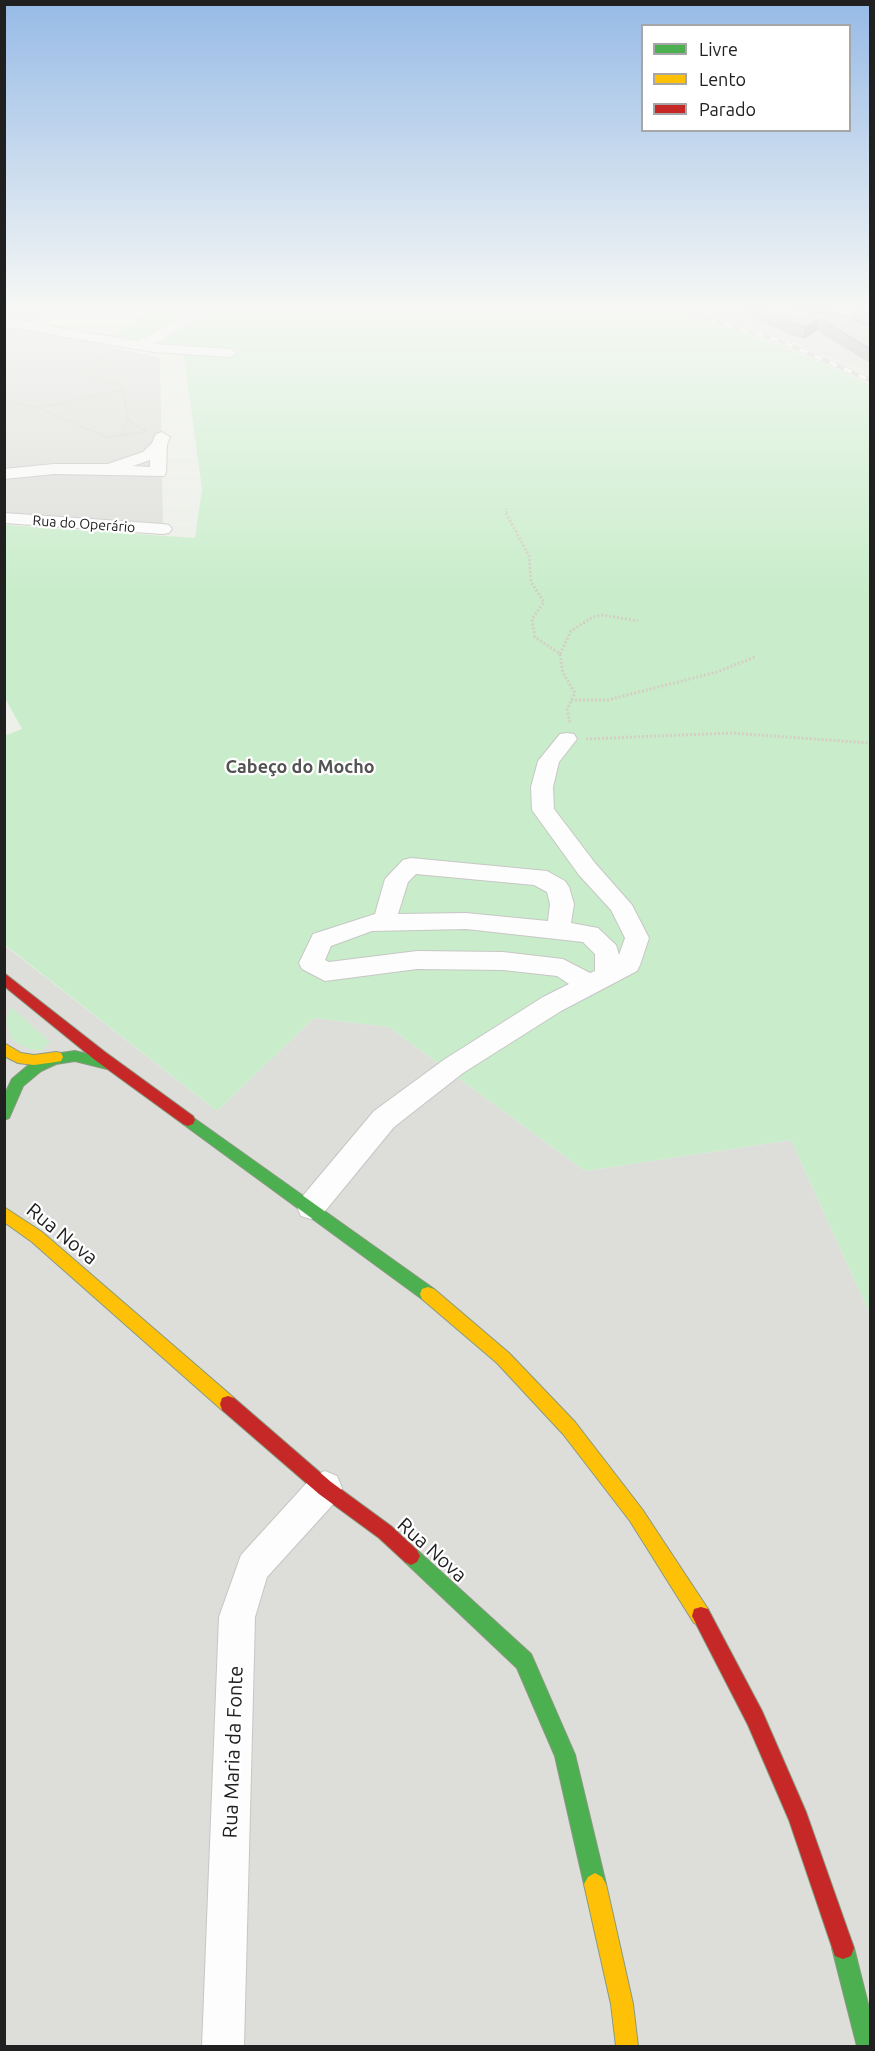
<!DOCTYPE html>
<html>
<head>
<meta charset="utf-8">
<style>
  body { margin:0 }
  #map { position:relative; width:875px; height:2051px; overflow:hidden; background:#edefe9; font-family:Ubuntu,sans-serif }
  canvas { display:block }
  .frame { position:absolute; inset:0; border:6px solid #202020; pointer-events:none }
  .legend { position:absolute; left:641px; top:24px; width:210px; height:108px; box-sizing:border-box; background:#fff; border:2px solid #a6a6a6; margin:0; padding:8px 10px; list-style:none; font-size:18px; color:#202020 }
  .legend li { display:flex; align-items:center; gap:12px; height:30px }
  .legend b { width:30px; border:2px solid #a6a6a6 }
</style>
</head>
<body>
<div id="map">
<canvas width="875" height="2051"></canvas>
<div class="frame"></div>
<ul class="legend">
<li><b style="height:8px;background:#4caf50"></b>Livre</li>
<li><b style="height:8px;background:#ffc107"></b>Lento</li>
<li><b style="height:8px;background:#c62828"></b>Parado</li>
</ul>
</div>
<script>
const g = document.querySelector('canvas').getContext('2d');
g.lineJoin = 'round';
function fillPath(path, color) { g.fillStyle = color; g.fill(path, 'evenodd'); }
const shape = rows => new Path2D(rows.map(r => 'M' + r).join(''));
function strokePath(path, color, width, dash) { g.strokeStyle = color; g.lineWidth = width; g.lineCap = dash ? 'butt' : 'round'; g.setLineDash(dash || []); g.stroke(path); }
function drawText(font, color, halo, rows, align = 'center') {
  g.font = font + ' Ubuntu,sans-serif'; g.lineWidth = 4.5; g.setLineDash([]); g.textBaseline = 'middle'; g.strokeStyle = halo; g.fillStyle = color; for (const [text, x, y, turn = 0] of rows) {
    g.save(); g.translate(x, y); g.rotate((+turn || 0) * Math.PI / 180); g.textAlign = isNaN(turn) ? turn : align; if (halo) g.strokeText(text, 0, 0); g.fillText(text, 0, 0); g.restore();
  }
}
fillPath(shape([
  [5,306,28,306,48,313,24,326,160,358,163,529,5,523],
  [677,306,870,306,870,373,759,330],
  [4,945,217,1111,314,1018,389,1027,585,1171,791,1140,870,1314,870,2046,5,2046]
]), '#dddeda');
fillPath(shape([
  [650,306,677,306,784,338,870,373,870,384,821,362,740,331]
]), '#ebe2e2');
fillPath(shape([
  [156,306,650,306,740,331,821,362,870,384,870,1314,791,1140,585,1171,389,1027,314,1018,217,1111,5,945,4,736,22,729,5,698,5,525,195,538,202,489,183,350,113,335],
  [11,1007,50,1042,41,1051,29,1049,13,1041,6,1021]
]), '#c9edcb');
const street = shape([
  [55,306,71,306,43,325,138,341,202,306,217,306,216,309,154,344,230,349,237,353,230,357,153,352,4,326,4,318,29,322,55,306],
  [760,306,778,306,797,313,822,316,834,315,844,306,858,306,843,322,822,324,790,320,760,306],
  [162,432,170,437,167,445,166,473,164,476,54,474,4,479,4,469,54,464,108,464,143,452,152,443,156,434,162,432],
  [150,460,150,467,133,466,150,460],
  [4,513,163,524,169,525,172,529,169,533,163,534,4,523,4,513],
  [567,733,574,734,577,739,559,762,553,787,554,809,595,863,632,905,649,938,640,965,637,971,561,1011,463,1073,394,1127,321,1216,311,1219,301,1216,297,1207,301,1198,374,1111,445,1059,543,997,569,984,557,976,503,970,417,969,325,981,302,969,299,963,313,934,375,914,385,879,403,860,411,858,547,871,565,881,569,887,574,904,571,923,598,928,616,945,619,955,625,938,611,910,579,875,532,810,531,787,538,761,560,734,567,733],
  [416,874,534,885,547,892,550,904,548,921,466,913,398,914,408,882,416,874],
  [466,929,583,942,595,954,595,971,590,973,563,959,503,952,417,951,329,962,325,960,331,946,372,931,466,929],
  [325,1471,337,1476,342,1488,337,1500,267,1577,255,1617,244,2046,202,2046,219,1617,241,1555,313,1476,325,1471]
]);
const fast = shape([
  [75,1051,112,1060,114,1064,112,1068,107,1069,75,1061,56,1064,41,1071,23,1086,9,1118,4,1120,4,1096,12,1079,31,1063,54,1054,75,1051],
  [188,1114,434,1289,436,1294,434,1299,428,1301,422,1299,183,1124,181,1120,183,1116,188,1114],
  [411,1547,417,1550,531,1654,575,1755,606,1884,602,1891,595,1895,588,1891,584,1884,555,1756,517,1668,405,1562,402,1556,405,1550,411,1547],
  [843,1937,851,1940,854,1948,870,2012,870,2046,857,2046,832,1948,835,1940,843,1937]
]);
const slow = shape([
  [4,1043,21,1053,34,1055,56,1052,61,1053,63,1057,61,1061,56,1062,34,1065,18,1063,4,1056,4,1043],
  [4,1207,42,1232,234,1398,236,1404,234,1410,228,1412,222,1410,32,1242,4,1222,4,1207],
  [428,1287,434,1289,509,1353,575,1422,642,1509,708,1609,710,1616,708,1623,701,1625,694,1623,630,1521,563,1434,497,1363,422,1299,420,1294,422,1289,428,1287],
  [595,1873,602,1877,606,1884,633,2004,638,2046,616,2046,611,2004,584,1884,588,1877,595,1873]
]);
const jam = shape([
  [4,973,105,1052,193,1116,195,1120,193,1124,188,1126,183,1124,95,1060,4,986,4,973],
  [228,1396,234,1398,331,1482,391,1526,417,1550,420,1556,417,1562,411,1565,405,1562,379,1538,319,1494,222,1410,220,1404,222,1398,228,1396],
  [701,1607,708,1609,762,1711,806,1812,854,1948,851,1956,843,1959,835,1956,789,1820,748,1725,692,1616,694,1609,701,1607]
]);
strokePath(street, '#c6c7c5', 2);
strokePath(fast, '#899a80', 2);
strokePath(slow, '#899a80', 2);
strokePath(jam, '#899a80', 2);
strokePath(shape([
  [4,400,38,408,107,437,146,432,128,420,122,387,93,375,100,362,95,353],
  [39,408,123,390],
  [122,434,128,420],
  [506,508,507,514]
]), '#d4cfc4', 2, [1.5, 1.5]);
strokePath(shape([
  [506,513,529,556,531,582,544,602,532,619,535,637,560,654,563,673,575,693,567,709,570,723],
  [560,654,571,631,593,617,602,615,638,621],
  [571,700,608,700,717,672,755,657],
  [586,739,731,733,870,743]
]), '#d4cfc4', 3, [2, 2]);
fillPath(street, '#fcfdfc');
fillPath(fast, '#4caf50');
fillPath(slow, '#ffc107');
fillPath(jam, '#c62828');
const rail = shape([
  [663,306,778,340,870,380]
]);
strokePath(rail, '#cbcbca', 4.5);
strokePath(rail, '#fff', 3, [8]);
fillPath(shape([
  [722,306,781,306,791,310,861,322,851,317,853,306,870,306,870,363,817,331,803,339,789,334,729,306,725,307],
  [783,306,842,306,833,313,822,314,798,311]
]), '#aeafaa');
fillPath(shape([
  [835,306,842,306,833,313],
  [820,319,817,331,803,339,805,327]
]), '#8d8f8b');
const building = shape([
  [755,306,781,306,791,310,824,314,838,313,870,326,870,349,820,319,805,327,791,322,755,306],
  [854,306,870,306,870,314,854,306]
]);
fillPath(building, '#caccc6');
strokePath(building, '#8d8f8b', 1.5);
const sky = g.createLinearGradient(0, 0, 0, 593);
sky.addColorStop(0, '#96bae6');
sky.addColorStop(0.52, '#f7f8f5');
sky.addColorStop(1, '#f7f8f500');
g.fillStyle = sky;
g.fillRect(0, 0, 875, 593);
drawText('14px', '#202020', '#fff', [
  ["Rua do Operário",84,524,4]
]);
drawText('bold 18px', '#535353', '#fff', [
  ["Cabeço do Mocho",300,767]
]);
drawText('20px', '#202020', '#fff', [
  ["Rua Nova",62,1234,39],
  ["Rua Nova",432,1550,42],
  ["Rua Maria da Fonte",233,1752,-88]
]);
</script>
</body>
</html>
